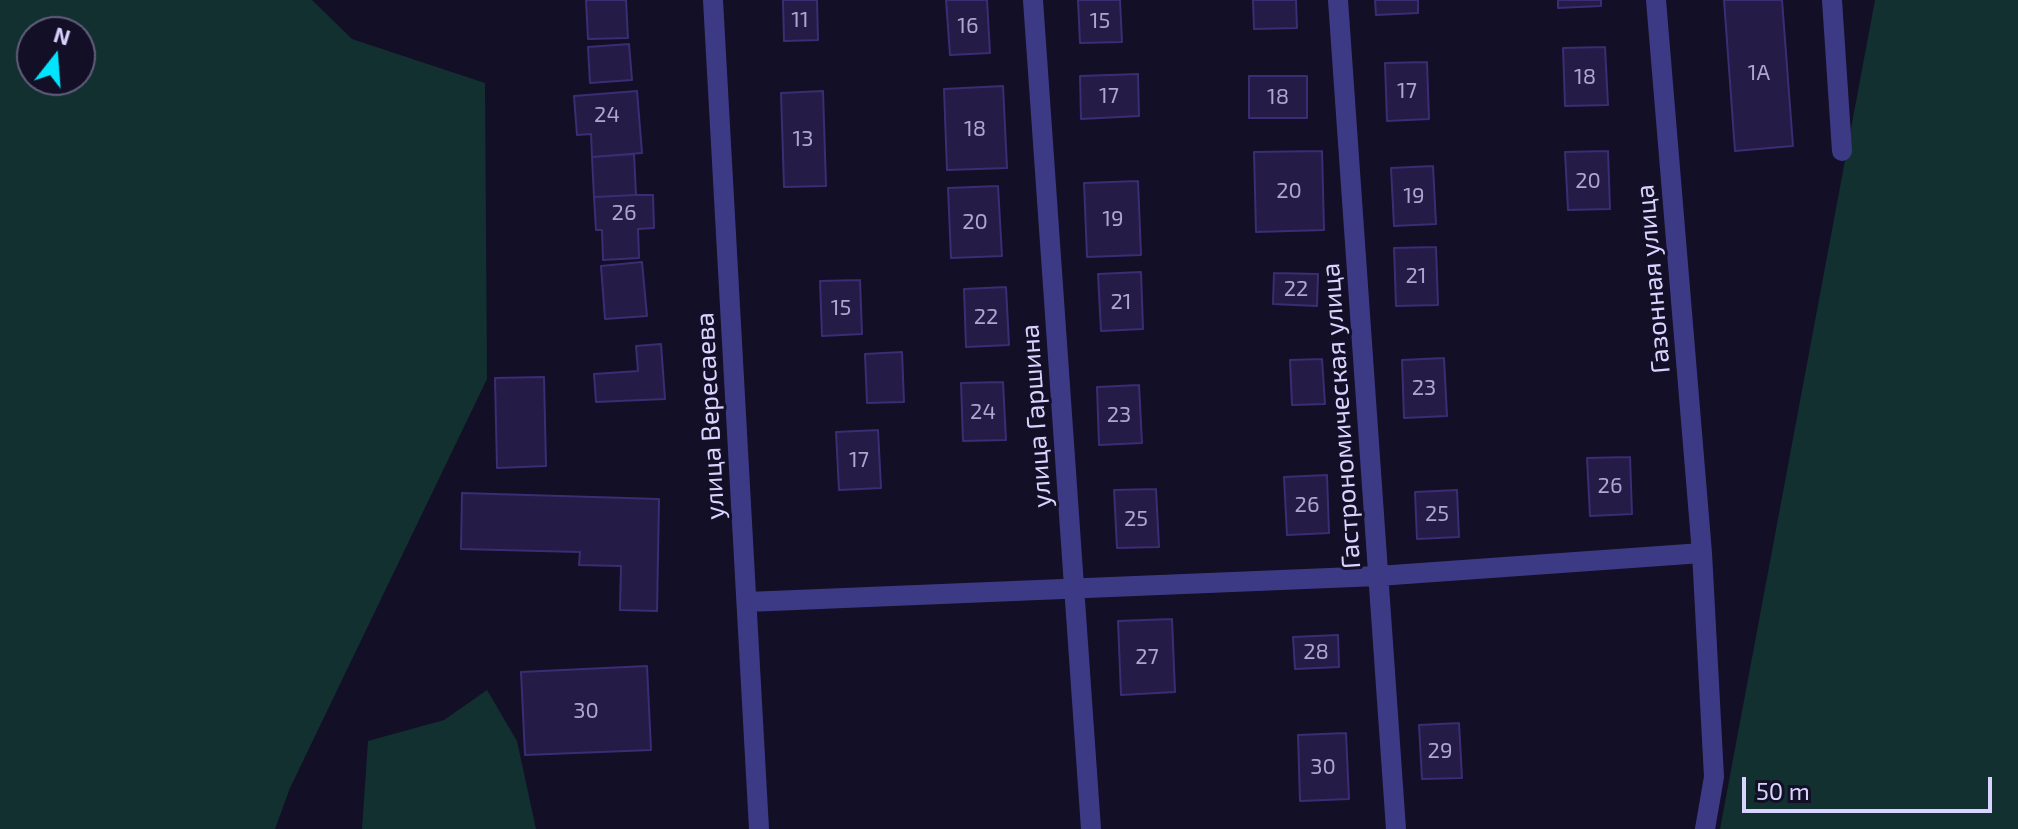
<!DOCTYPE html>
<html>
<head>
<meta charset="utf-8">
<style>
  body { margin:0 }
  #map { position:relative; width:2018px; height:829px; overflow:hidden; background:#130f26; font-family:"Exo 2",sans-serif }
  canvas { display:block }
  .north { position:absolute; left:16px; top:16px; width:80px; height:80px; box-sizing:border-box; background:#130f26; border:2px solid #625e7d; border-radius:50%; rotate:17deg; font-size:22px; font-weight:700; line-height:32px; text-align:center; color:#d9d4ff }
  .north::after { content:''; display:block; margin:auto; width:28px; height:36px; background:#00e5ff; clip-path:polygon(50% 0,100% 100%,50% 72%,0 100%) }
  .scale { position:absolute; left:1742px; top:777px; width:250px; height:36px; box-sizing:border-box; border:4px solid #d9d4ff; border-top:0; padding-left:10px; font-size:24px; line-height:28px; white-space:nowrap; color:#d9d4ff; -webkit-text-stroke:6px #130f26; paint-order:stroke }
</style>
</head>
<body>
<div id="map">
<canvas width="2018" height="829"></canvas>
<div class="north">N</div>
<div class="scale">50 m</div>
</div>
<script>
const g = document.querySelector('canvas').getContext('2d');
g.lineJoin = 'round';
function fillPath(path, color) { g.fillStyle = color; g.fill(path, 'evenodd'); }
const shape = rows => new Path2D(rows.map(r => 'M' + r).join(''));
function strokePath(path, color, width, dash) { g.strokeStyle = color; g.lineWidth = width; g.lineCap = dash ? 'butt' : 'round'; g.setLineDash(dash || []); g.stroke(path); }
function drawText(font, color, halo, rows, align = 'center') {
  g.font = font + ' "Exo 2",sans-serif'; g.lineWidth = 6; g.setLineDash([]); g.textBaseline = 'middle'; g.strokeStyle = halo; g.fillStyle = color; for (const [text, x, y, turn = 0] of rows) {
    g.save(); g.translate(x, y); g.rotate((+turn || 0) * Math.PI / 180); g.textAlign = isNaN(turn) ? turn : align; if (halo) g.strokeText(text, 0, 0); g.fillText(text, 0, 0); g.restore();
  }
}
fillPath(shape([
  [0,0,312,0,352,39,485,83,487,379,290,788,275,829,0,829],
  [80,32,80,80,32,80,32,32],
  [1875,0,2018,0,2018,829,1720,829],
  [487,690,517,741,536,829,362,829,368,741,444,720]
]), '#12302f');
const building = shape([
  [586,0,626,0,628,38,588,39,586,0],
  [783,0,817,0,818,40,784,41,783,0],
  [946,0,987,0,990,53,950,55,946,0],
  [1078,0,1120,0,1122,42,1080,43,1078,0],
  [1253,0,1296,0,1297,28,1254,29,1253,0],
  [1375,0,1418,0,1418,13,1376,15,1375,0],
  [1558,0,1601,0,1601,6,1558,8,1558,0],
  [1724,0,1782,0,1793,146,1735,151,1724,0],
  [629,44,632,80,590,83,588,47,629,44],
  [1605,47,1608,105,1565,106,1563,48,1605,47],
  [1427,62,1429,119,1387,121,1385,63,1427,62],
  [1138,74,1139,116,1081,119,1080,76,1138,74],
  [1249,76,1307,76,1307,118,1249,118,1249,76],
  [1003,86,1007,168,947,170,944,89,1003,86],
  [637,91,642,153,592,157,591,134,577,135,574,96,637,91],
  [823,91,826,186,784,187,781,93,823,91],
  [1322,151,1324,230,1256,232,1254,152,1322,151],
  [1608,151,1610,209,1568,210,1565,152,1608,151],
  [634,154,636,195,594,197,592,157,634,154],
  [1433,166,1436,224,1394,226,1391,168,1433,166],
  [1138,181,1141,255,1087,257,1084,183,1138,181],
  [998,186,1002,256,951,258,948,188,998,186],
  [636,195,653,195,654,228,638,229,639,258,603,260,602,230,596,230,594,197,636,195],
  [1436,247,1438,305,1396,306,1394,248,1436,247],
  [642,262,647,316,605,319,601,266,642,262],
  [1141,272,1143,329,1101,331,1098,274,1141,272],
  [1274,273,1318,274,1317,306,1273,304,1274,273],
  [860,280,862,334,822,336,820,281,860,280],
  [1006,287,1009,345,966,347,964,289,1006,287],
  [661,344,665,399,596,402,594,374,638,371,636,346,661,344],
  [902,352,904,402,867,403,865,354,902,352],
  [1444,358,1447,416,1404,418,1402,360,1444,358],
  [1322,359,1325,404,1292,405,1290,360,1322,359],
  [544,377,546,466,497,468,495,378,544,377],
  [1003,382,1006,440,963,441,961,383,1003,382],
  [1139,385,1142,443,1099,445,1097,387,1139,385],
  [878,430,881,488,839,490,836,432,878,430],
  [1630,457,1632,514,1590,516,1587,458,1630,457],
  [1327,475,1329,533,1287,535,1284,477,1327,475],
  [1156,489,1159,547,1117,548,1114,490,1156,489],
  [1457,490,1459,537,1417,539,1415,492,1457,490],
  [462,493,659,499,657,611,620,610,621,566,579,565,580,552,461,549,462,493],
  [1172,619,1175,692,1121,695,1118,621,1172,619],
  [1338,635,1339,667,1295,669,1293,637,1338,635],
  [647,666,651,750,525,755,521,672,647,666],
  [1459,723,1462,778,1422,779,1419,725,1459,723],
  [1346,733,1349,799,1300,801,1298,735,1346,733]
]);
fillPath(building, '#241b47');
strokePath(building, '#3b2d73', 2);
strokePath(shape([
  [713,0,759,829],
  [1033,0,1091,829],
  [1338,0,1396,829],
  [1656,0,1702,553,1714,777,1705,829],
  [1832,0,1842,151],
  [747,602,1378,576,1702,553]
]), '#3d3a85', 20);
drawText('22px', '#aca6d1', null, [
  ["11",800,20],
  ["15",1100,21],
  ["16",968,26],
  ["1А",1759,73],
  ["18",1585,77],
  ["17",1407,91],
  ["17",1109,96],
  ["18",1278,97],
  ["24",607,115],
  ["18",975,129],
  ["13",803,139],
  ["20",1588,181],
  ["20",1289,191],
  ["19",1414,196],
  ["26",624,213],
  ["19",1113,219],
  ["20",975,222],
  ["21",1416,276],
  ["22",1296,289],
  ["21",1121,302],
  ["15",841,308],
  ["22",986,317],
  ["23",1424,388],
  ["24",983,412],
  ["23",1119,415],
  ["17",859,460],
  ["26",1610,486],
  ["26",1307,505],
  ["25",1437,514],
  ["25",1136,519],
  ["28",1316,652],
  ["27",1147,657],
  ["30",586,711],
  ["29",1440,751],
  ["30",1323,767]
]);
drawText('26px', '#d9d4ff', '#130f26', [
  ["Газонная улица",1653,279,-95],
  ["улица Вересаева",710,416,-93],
  ["улица Гаршина",1036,416,-94],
  ["Гастрономическая улица",1341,416,-94]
]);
</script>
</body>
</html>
